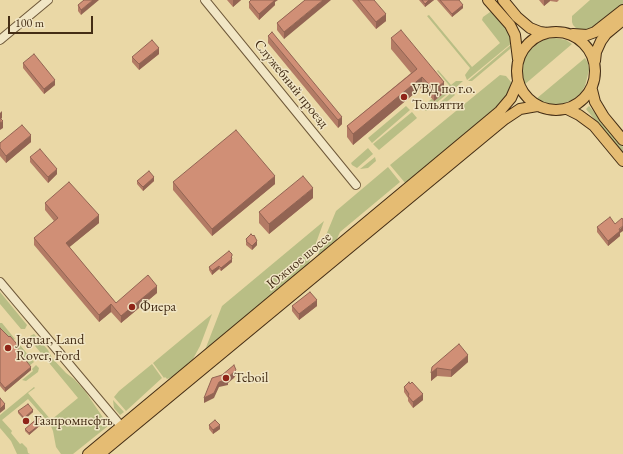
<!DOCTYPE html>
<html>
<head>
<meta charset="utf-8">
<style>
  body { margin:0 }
  #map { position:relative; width:623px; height:454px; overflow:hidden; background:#ead8a6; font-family:"EB Garamond",serif }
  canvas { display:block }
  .scale { position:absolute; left:8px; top:16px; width:85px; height:18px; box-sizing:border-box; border:2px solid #442d15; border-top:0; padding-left:5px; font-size:12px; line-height:14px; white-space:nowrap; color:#442d15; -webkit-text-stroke:3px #f1e6c5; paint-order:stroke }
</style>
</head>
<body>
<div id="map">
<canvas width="623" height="454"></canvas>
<div class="scale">100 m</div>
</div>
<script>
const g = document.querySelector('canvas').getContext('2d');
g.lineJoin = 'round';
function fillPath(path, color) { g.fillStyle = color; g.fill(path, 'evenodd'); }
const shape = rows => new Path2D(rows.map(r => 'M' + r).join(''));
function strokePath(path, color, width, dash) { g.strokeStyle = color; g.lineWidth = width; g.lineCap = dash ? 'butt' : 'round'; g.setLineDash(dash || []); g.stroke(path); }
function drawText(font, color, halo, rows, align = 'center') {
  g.font = font + ' "EB Garamond",serif'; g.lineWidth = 3; g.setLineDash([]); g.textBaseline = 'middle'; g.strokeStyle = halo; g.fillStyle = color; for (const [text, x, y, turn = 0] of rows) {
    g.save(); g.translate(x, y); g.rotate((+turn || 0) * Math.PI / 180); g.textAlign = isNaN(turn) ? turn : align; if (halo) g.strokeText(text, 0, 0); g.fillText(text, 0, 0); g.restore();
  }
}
fillPath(shape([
  [590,0,623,0,623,4,599,24,585,31,578,30,573,25,572,22,572,16],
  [493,10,509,26,513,42,467,80,465,75,470,68,427,16,429,15,472,67,500,43,482,20,483,17],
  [555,38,566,40,572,44,524,85,520,77,520,68,526,54,538,43,546,39],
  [513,43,510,49,472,81,468,81],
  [585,58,588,63,589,70,585,86,580,94,572,100,565,103,556,105,540,102,536,99],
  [438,70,451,85,456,81,463,81,453,90,437,71],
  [500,75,506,76,511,82,512,87,509,98,406,184,390,165],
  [447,86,451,91,426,111,422,107],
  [452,92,455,95,442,106,436,106],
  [406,106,410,110,372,143,368,138],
  [589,106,623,147,623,154,586,109],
  [412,112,417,118,379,150,373,144],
  [368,148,373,154,357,168,352,165,351,163],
  [375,157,376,161,368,168,360,169],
  [388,167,400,182,340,232,336,241,317,257,336,211],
  [324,221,308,265,205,350,222,306],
  [0,292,27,325,25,329,21,329,0,304],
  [212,314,200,346,193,359,175,376,167,379,165,377,164,378,153,363],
  [0,323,2,323,15,339,12,341,0,331],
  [34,334,48,350,52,358,66,373,74,379,85,391,106,422,108,426,73,454,61,454,56,447,53,431,50,424,28,399,2,420,12,431,11,433,20,444,22,443,27,448,28,453,30,454,17,454,11,441,0,428,0,415,34,387,35,388,28,393,51,420,78,398,31,341,30,336],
  [20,345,34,362,29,366,23,359,17,347],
  [152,364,162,378,126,411,114,397,119,391],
  [36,365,39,368,38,372,26,381,22,380,33,371,32,369],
  [113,400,124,412,120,415,114,408]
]), '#b9be85');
const minor = shape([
  [205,0,356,185],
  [0,40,48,0],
  [0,282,121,426]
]);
const major = shape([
  [488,0,510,25,515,35,518,59],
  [503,0,517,17,530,28,540,32,547,33],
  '517 71a39 39 0 1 1 78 0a39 39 0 1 1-78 0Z',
  [573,34,587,35,595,32,623,10],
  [595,61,596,52,601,41,606,34,623,20],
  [592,90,595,102,604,117,623,140],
  [567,109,579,115,594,126,623,161],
  [88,454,500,111,511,98,518,82],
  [100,454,505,119,520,109,537,106]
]);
strokePath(minor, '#6e5839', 10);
strokePath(major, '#442d15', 12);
strokePath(minor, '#f1e6c5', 8);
strokePath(major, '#e5bc73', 10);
fillPath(shape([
  [84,0,81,15,78,11,78,5],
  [227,0,241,0,233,7],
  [305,0,284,39,277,30,277,23],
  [352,0,374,0,386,21,376,29],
  [419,0,434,0,425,7],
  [437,0,459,0,463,8,452,17],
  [539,0,559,0,557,2,550,1,544,6],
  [249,2,275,2,275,5,259,20,249,8],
  [268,36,342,124,338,128,268,43],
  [391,38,444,93,434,101,422,87,353,145,347,137,347,126,411,73,391,49],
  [159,54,139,70,132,62,132,57],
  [23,63,55,85,44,94,23,68],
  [31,142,6,163,0,156,0,143],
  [30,157,57,174,48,183,30,162],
  [137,181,154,181,143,191,137,184],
  [173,182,275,184,212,236,173,190],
  [313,198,269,234,259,223,259,212],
  [45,203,99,223,69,247,116,303,157,293,121,323,111,312,99,322,34,245,34,238,54,221,45,210],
  [597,227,620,233,620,236,608,246,597,232],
  [246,239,257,245,252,250,246,245],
  [232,256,232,262,221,271,219,269,212,275,209,270,209,267],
  [292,306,317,306,299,320,292,311],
  [0,328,20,353,31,370,5,392,0,386],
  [468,362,451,377,437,376,431,381,432,367],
  [404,387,423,400,413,408,408,401,408,398,404,392],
  [18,411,33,412,24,420,18,413],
  [43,423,29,435,25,431,25,429],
  [209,425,220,429,213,434,209,429]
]), '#b37b65');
fillPath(shape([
  [93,0,99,0,81,15,81,10],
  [233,0,241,0,233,7],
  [274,0,278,0,275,2,275,5,259,20,259,14],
  [323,0,331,0,284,39,284,32],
  [429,0,434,0,425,7,425,4],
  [544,0,550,0,550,1,544,6],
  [463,5,463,8,452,17,452,14],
  [386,14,386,21,376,29,376,22],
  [159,48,159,54,139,70,139,64],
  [422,77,422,87,353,145,353,134],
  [55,80,55,85,44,94,44,89],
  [444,82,444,93,434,101,434,90],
  [2,111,2,118,0,120,0,113],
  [342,117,342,124,338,128,338,120],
  [3,121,3,128,0,130,0,123],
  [31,135,31,142,6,163,6,156],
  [57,169,57,174,48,183,48,177],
  [275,176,275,184,212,236,212,229],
  [154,177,154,181,143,191,143,187],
  [313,188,313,198,269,234,269,224],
  [99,215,99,223,66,250,66,243],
  [623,226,623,231,620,233,620,236,608,246,608,241],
  [257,241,257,245,252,250,252,246],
  [232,256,232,262,221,271,221,268],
  [219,266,219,269,212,275,212,271],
  [157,286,157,293,121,323,121,316],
  [317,300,317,306,299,320,299,314],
  [111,304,111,312,99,322,99,315],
  [468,355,468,362,451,377,451,370],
  [31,367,31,370,5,392,5,388],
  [437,368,437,376,431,381,431,373],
  [236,370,236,375,234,378,228,383,228,385,219,387,214,398,204,403,204,398,219,382,227,378],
  [423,394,423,400,413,408,413,402],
  [5,404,5,409,0,413,0,409],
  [33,410,33,412,24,420,24,418],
  [43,422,43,423,29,435,29,433],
  [220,425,220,429,213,434,213,430]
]), '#926453');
const building = shape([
  [84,0,93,0,81,10,78,5,84,0],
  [251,0,275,0,259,14,249,2,251,0],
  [305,0,323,0,284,32,277,23,305,0],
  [358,0,374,0,386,14,376,22,358,0],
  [422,0,429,0,425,4,422,0],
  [440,0,459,0,463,5,452,14,440,0],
  [401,30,444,82,434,90,422,77,353,134,347,126,417,69,391,38,401,30],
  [272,32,342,117,338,120,268,36,272,32],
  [152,40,159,48,139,64,132,57,152,40],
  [34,54,55,80,44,89,23,63,34,54],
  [0,118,3,121,0,123,0,118],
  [22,125,31,135,6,156,0,148,0,143,22,125],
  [236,130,275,176,212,229,173,182,236,130],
  [40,149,57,169,48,177,30,157,40,149],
  [149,171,154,177,143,187,137,181,149,171],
  [303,176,313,188,269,224,259,212,303,176],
  [69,182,99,215,66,243,116,303,148,275,157,286,121,316,111,304,99,315,34,238,58,218,45,203,69,182],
  [610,217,615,224,622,218,623,220,623,226,619,229,620,231,608,241,597,227,610,217],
  [251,234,253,236,254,235,257,241,252,246,246,241,247,241,246,239,251,234],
  [229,251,232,254,232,256,231,257,232,259,221,268,219,266,212,271,209,267,229,251],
  [310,292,317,300,299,314,292,306,310,292],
  [0,328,9,337,10,336,16,343,20,353,31,367,5,388,0,382,0,328],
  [459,344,468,355,451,370,437,368,431,373,432,367,459,344],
  [234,365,236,370,234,372,227,378,228,379,219,382,214,393,204,398,212,378,222,375,234,365],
  [409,382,410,384,412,382,423,394,413,402,408,396,409,394,404,387,409,382],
  [0,398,5,404,0,409,0,398],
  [28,404,33,410,24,418,18,411,28,404],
  [39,417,43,422,29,433,25,429,39,417],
  [215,420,220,425,213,430,209,425,215,420]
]);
fillPath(building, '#d08f76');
strokePath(building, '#926453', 1);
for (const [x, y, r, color] of [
  [404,97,4,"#8f2418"],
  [132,307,4,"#8f2418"],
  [8,348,4,"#8f2418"],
  [226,378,4,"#8f2418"],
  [26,421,4,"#8f2418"]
]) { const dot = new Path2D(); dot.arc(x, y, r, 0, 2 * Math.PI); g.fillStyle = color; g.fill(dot); strokePath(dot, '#f1e6c5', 1.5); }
drawText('14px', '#442d15', '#f1e6c5', [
  ["Служебный проезд",291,84,51],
  ["Южное шоссе",299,261,-40]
]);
drawText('14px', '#442d15', '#f1e6c5', [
  ["УВД по г.о.",412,89],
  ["Тольятти",412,105],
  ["Фиера",140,307],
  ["Jaguar, Land",16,340],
  ["Rover, Ford",16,356],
  ["Teboil",234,378],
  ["Газпромнефть",34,421]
], 'left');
</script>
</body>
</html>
